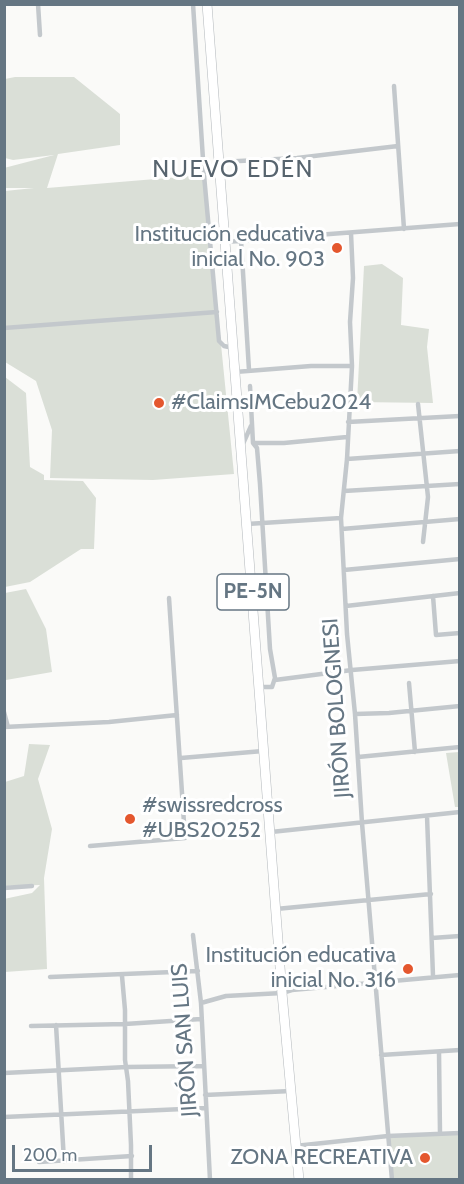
<!DOCTYPE html>
<html>
<head>
<meta charset="utf-8">
<style>
  body { margin:0 }
  #map { position:relative; width:464px; height:1184px; overflow:hidden; background:#fafaf8; font-family:Cabin,sans-serif }
  canvas { display:block }
  .frame { position:absolute; inset:0; border:6px solid #657683; pointer-events:none }
  .scale { position:absolute; left:12px; top:1145px; width:140px; height:27px; box-sizing:border-box; border:3px solid #657683; border-top:0; padding-left:8px; font-size:18px; line-height:21px; white-space:nowrap; color:#657683; -webkit-text-stroke:4px #fff; paint-order:stroke }
</style>
</head>
<body>
<div id="map">
<canvas width="464" height="1184"></canvas>
<div class="frame"></div>
<div class="scale">200 m</div>
</div>
<script>
const g = document.querySelector('canvas').getContext('2d');
g.lineJoin = 'round';
function fillPath(path, color) { g.fillStyle = color; g.fill(path, 'evenodd'); }
const shape = rows => new Path2D(rows.map(r => 'M' + r).join(''));
function strokePath(path, color, width, dash) { g.strokeStyle = color; g.lineWidth = width; g.lineCap = dash ? 'butt' : 'round'; g.setLineDash(dash || []); g.stroke(path); }
function drawText(font, color, halo, rows, align = 'center') {
  g.font = font + ' Cabin,sans-serif'; g.lineWidth = 6; g.setLineDash([]); g.textBaseline = 'middle'; g.strokeStyle = halo; g.fillStyle = color; for (const [text, x, y, turn = 0] of rows) {
    g.save(); g.translate(x, y); g.rotate((+turn || 0) * Math.PI / 180); g.textAlign = isNaN(turn) ? turn : align; if (halo) g.strokeText(text, 0, 0); g.fillText(text, 0, 0); g.restore();
  }
}
fillPath(shape([
  [15,77,74,77,120,114,120,145,58,154,47,188,204,175,234,474,153,480,50,478,52,430,36,381,5,362,5,191,34,188,5,188,4,168,54,155,13,160,5,158,5,79],
  [382,264,403,278,401,325,429,329,427,347,433,403,357,402,364,266],
  [5,377,26,393,30,467,44,475,44,480,83,481,96,498,94,549,81,549,30,582,5,587],
  [26,589,46,629,52,672,6,680,5,593],
  [29,744,50,745,38,779,52,829,44,878,47,969,5,972,4,899,32,893,40,885,5,886,5,782,24,776],
  [459,752,459,807,455,807,446,753],
  [459,1132,459,1179,391,1179,388,1136]
]), '#dadfd7');
const highway = shape([
  [207,4,282,993,299,1180]
]);
strokePath(highway, '#b4b9bd', 10);
strokePath(shape([
  [38,4,40,35],
  [193,4,204,175,219,341,224,346,233,348],
  [394,86,404,229],
  [220,162,297,158,398,146],
  [351,233,353,278,350,322,352,366,347,459,341,518,347,634,355,714,362,823,392,1180],
  [241,240,249,370],
  [226,242,460,224],
  [4,328,217,312],
  [235,372,311,366,352,366],
  [250,386,253,443,257,448,260,484,270,649,275,678,272,687,260,687],
  [418,404,428,497,423,542],
  [348,422,460,416],
  [253,443,284,443,347,437],
  [242,446,251,426],
  [347,459,460,451],
  [344,491,460,484],
  [247,524,341,518],
  [342,529,460,519],
  [344,570,460,559],
  [433,596,436,635,460,633],
  [346,606,460,593],
  [275,680,352,670,460,661],
  [409,683,415,752],
  [4,712,8,727],
  [355,714,389,713,460,706],
  [4,727,109,722,177,715],
  [358,757,460,747],
  [181,758,263,751],
  [427,816,433,976],
  [271,832,460,812],
  [90,846,185,838,169,598],
  [4,888,32,886],
  [276,909,431,894],
  [193,935,201,1003,210,1180],
  [432,938,460,936],
  [122,976,125,1010,125,1060,128,1081,131,1145,131,1180],
  [50,977,198,971],
  [201,1003,226,996,282,993,292,990,460,975],
  [56,1025,64,1161],
  [31,1026,125,1024,201,1019],
  [439,1052,440,1134],
  [381,1055,460,1050],
  [4,1073,127,1067,204,1066],
  [205,1095,291,1091],
  [4,1117,206,1108],
  [295,1146,388,1136,460,1133],
  [39,1162,132,1156]
]), '#c3c8cc', 4.5);
strokePath(highway, '#fff', 9);
for (const [x, y, r, color] of [
  [337,248,6,"#e4572e"],
  [159,403,6,"#e4572e"],
  [130,819,6,"#e4572e"],
  [408,969,6,"#e4572e"],
  [425,1158,6,"#e4572e"]
]) { const dot = new Path2D(); dot.arc(x, y, r, 0, 2 * Math.PI); g.fillStyle = color; g.fill(dot); strokePath(dot, '#fff', 2); }
for (const [x, y, w] of [
  [253,592,72]
]) { const box = new Path2D(); box.roundRect(x - w / 2, y - 18, w, 36, 4.5); g.fillStyle = '#fff'; g.fill(box); strokePath(box, '#657683', 1.5); }
drawText('bold 21px', '#657683', null, [
  ["PE-5N",253,592]
]);
drawText('22px', '#657683', '#fff', [
  ["Institución educativa",325,235],
  ["inicial No. 903",325,260],
  ["#ClaimsIMCebu2024",171,403,"left"],
  ["#swissredcross",142,806,"left"],
  ["#UBS20252",142,831,"left"],
  ["Institución educativa",396,956],
  ["inicial No. 316",396,981],
  ["ZONA RECREATIVA",413,1158]
], 'right');
drawText('22px', '#657683', '#fff', [
  ["JIRÓN BOLOGNESI",337,708,-94],
  ["JIRÓN SAN LUIS",185,1040,-94]
]);
g.letterSpacing = '1.5px';
drawText('24px', '#57646e', '#fff', [
  ["NUEVO EDÉN",233,170]
]);
g.letterSpacing = '0px';
</script>
</body>
</html>
